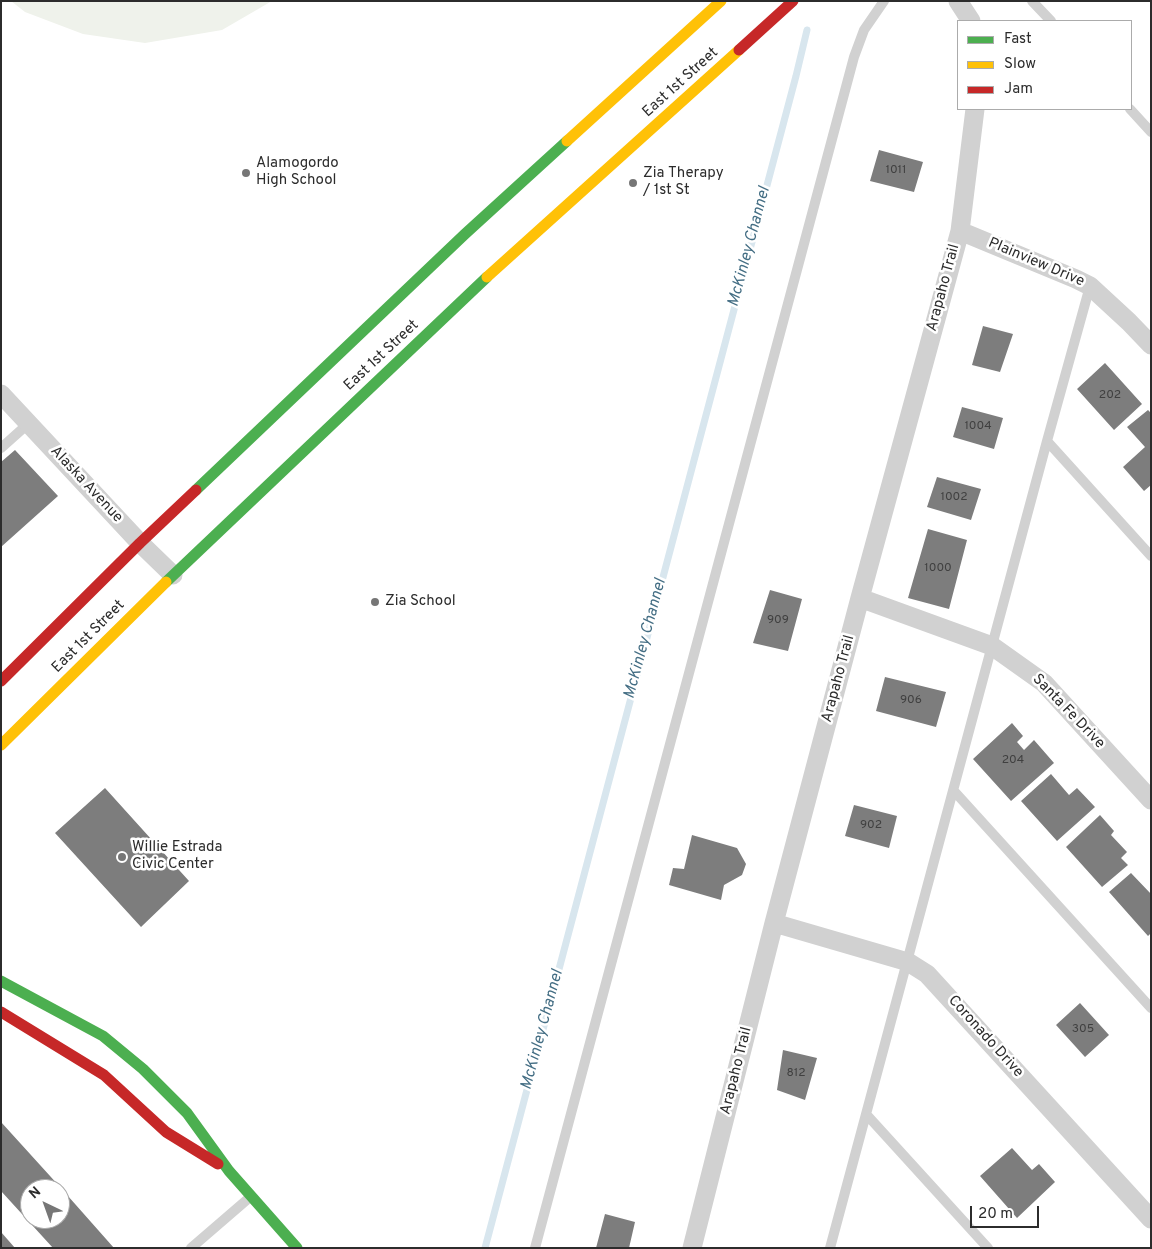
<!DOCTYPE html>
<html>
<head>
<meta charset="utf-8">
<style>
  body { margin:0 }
  #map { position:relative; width:1152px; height:1249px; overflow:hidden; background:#fff; font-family:Overpass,sans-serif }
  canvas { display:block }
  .frame { position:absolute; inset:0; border:2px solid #2c2c2c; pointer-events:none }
  .legend { position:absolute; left:957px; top:20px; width:175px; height:90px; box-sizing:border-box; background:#fff; border:1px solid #ababab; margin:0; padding:6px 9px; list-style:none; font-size:15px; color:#2c2c2c }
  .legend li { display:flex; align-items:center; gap:10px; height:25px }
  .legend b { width:25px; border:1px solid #ababab }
  .north { position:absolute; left:20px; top:1179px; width:50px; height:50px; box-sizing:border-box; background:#fff; border:1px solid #ababab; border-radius:50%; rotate:318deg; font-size:14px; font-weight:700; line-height:20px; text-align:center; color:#2c2c2c }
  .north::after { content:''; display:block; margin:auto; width:18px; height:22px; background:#767676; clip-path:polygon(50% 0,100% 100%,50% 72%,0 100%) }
  .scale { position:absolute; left:970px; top:1206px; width:69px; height:22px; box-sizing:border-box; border:2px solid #2c2c2c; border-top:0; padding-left:6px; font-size:15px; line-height:18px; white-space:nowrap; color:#2c2c2c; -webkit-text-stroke:4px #fff; paint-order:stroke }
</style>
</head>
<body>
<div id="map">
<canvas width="1152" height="1249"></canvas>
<div class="frame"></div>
<ul class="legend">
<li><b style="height:6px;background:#4caf50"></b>Fast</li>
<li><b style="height:6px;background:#ffc107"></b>Slow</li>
<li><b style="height:6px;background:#c62828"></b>Jam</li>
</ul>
<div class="north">N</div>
<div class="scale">20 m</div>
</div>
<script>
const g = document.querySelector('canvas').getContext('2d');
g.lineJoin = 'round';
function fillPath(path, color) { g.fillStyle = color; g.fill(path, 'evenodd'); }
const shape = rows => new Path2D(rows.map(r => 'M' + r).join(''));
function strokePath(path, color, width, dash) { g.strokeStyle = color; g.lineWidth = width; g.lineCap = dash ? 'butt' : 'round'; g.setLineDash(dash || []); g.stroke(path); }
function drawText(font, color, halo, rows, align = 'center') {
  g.font = font + ' Overpass,sans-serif'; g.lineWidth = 5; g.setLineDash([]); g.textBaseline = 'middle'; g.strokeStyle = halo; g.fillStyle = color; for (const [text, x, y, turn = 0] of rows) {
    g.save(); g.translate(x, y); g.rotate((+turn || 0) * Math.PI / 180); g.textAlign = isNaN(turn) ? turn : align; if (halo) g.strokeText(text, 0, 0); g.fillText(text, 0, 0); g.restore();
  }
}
fillPath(shape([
  [11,1,272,1,222,30,145,43,83,34,25,12]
]), '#eff2eb');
strokePath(shape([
  [485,1248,796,76,807,30]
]), '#d8e6ee', 7);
fillPath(shape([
  [879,150,923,162,914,192,870,181],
  [983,326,1013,334,1000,372,972,365],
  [1105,363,1142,404,1114,430,1077,389],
  [962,407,1003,418,994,449,953,437],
  [1148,410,1151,413,1151,485,1144,491,1123,467,1145,447,1127,427],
  [15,450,58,496,1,547,1,462],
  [937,477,981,489,971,520,927,507],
  [928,529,967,540,949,609,908,598],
  [770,590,802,599,788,651,753,643],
  [885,677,946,692,936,727,876,711],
  [1012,723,1023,736,1017,742,1024,750,1034,740,1054,763,1011,801,973,759],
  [1051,774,1069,795,1077,788,1095,807,1057,841,1021,801],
  [105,788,189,881,141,927,55,833],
  [854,805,897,816,889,848,845,836],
  [1100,815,1114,831,1111,835,1127,852,1121,858,1128,865,1102,887,1066,847],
  [692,835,737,848,746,864,742,875,724,885,721,900,669,885,673,868,684,869],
  [1131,873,1151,894,1151,933,1148,936,1109,892],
  [1080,1003,1109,1035,1085,1057,1056,1025],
  [783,1050,817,1058,805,1100,777,1090],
  [1,1122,60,1187,114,1248,53,1248,1,1191],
  [30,1189,60,1189,60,1219,30,1219],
  [1012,1148,1032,1170,1039,1164,1055,1182,1017,1218,980,1176],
  [605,1214,635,1222,629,1248,596,1248],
  [1,1232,15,1248,1,1248]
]), '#7d7d7d');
strokePath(shape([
  [1032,1,1051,21],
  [1130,109,1151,132],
  [1047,441,1151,556],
  [1,448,29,423],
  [954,791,1151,1008],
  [866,1114,988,1248],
  [191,1248,249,1198],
  [535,1248,854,57,864,30,884,1],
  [830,1248,1047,441,1090,286]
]), '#d1d1d1', 10);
strokePath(shape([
  [958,1,971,21],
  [960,231,1076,279,1090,286,1129,322,1151,345],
  [1,394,140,543,173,575],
  [860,598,992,646,1044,683,1151,800],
  [774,923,908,962,927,974,1151,1219],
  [692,1248,774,923,860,598,960,231,975,109]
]), '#d1d1d1', 19);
strokePath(shape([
  [196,490,465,234,567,141],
  [166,582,487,277],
  [1,981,103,1036,143,1069,187,1113,229,1171,297,1248]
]), '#4caf50', 11);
strokePath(shape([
  [567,141,721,1],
  [487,277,739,50],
  [1,745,166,582]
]), '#ffc107', 11);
strokePath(shape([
  [739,50,793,1],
  [1,681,140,543,196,490],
  [1,1012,104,1075,166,1132,218,1164]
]), '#c62828', 11);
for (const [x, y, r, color] of [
  [246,173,5,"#767676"],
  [633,183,5,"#767676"],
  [375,602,5,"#767676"],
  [122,857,5,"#767676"]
]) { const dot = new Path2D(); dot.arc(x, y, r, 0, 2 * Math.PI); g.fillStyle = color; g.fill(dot); strokePath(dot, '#fff', 2); }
drawText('12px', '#404040', null, [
  ["1011",896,171],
  ["202",1110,396],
  ["1004",978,427],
  ["1002",954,498],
  ["1000",938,569],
  ["909",778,621],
  ["906",911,701],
  ["204",1013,761],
  ["902",871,826],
  ["305",1083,1030],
  ["812",796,1074]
]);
drawText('15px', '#2c2c2c', '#fff', [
  ["East 1st Street",681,83,-42],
  ["Plainview Drive",1036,263,23],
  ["Arapaho Trail",944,288,-75],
  ["East 1st Street",382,356,-43],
  ["Alaska Avenue",86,485,47],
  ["East 1st Street",89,637,-45],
  ["Arapaho Trail",839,679,-75],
  ["Santa Fe Drive",1068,712,46],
  ["Coronado Drive",985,1037,48],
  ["Arapaho Trail",737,1071,-76]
]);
drawText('15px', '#2c2c2c', '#fff', [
  ["Alamogordo",256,164],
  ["High School",256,181],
  ["Zia Therapy",643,174],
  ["/ 1st St",643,191],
  ["Zia School",385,602],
  ["Willie Estrada",132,848],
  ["Civic Center",132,865]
], 'left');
drawText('italic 16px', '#446e84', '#fff', [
  ["McKinley Channel",750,247,-75],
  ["McKinley Channel",646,639,-75],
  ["McKinley Channel",543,1030,-75]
]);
</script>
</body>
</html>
